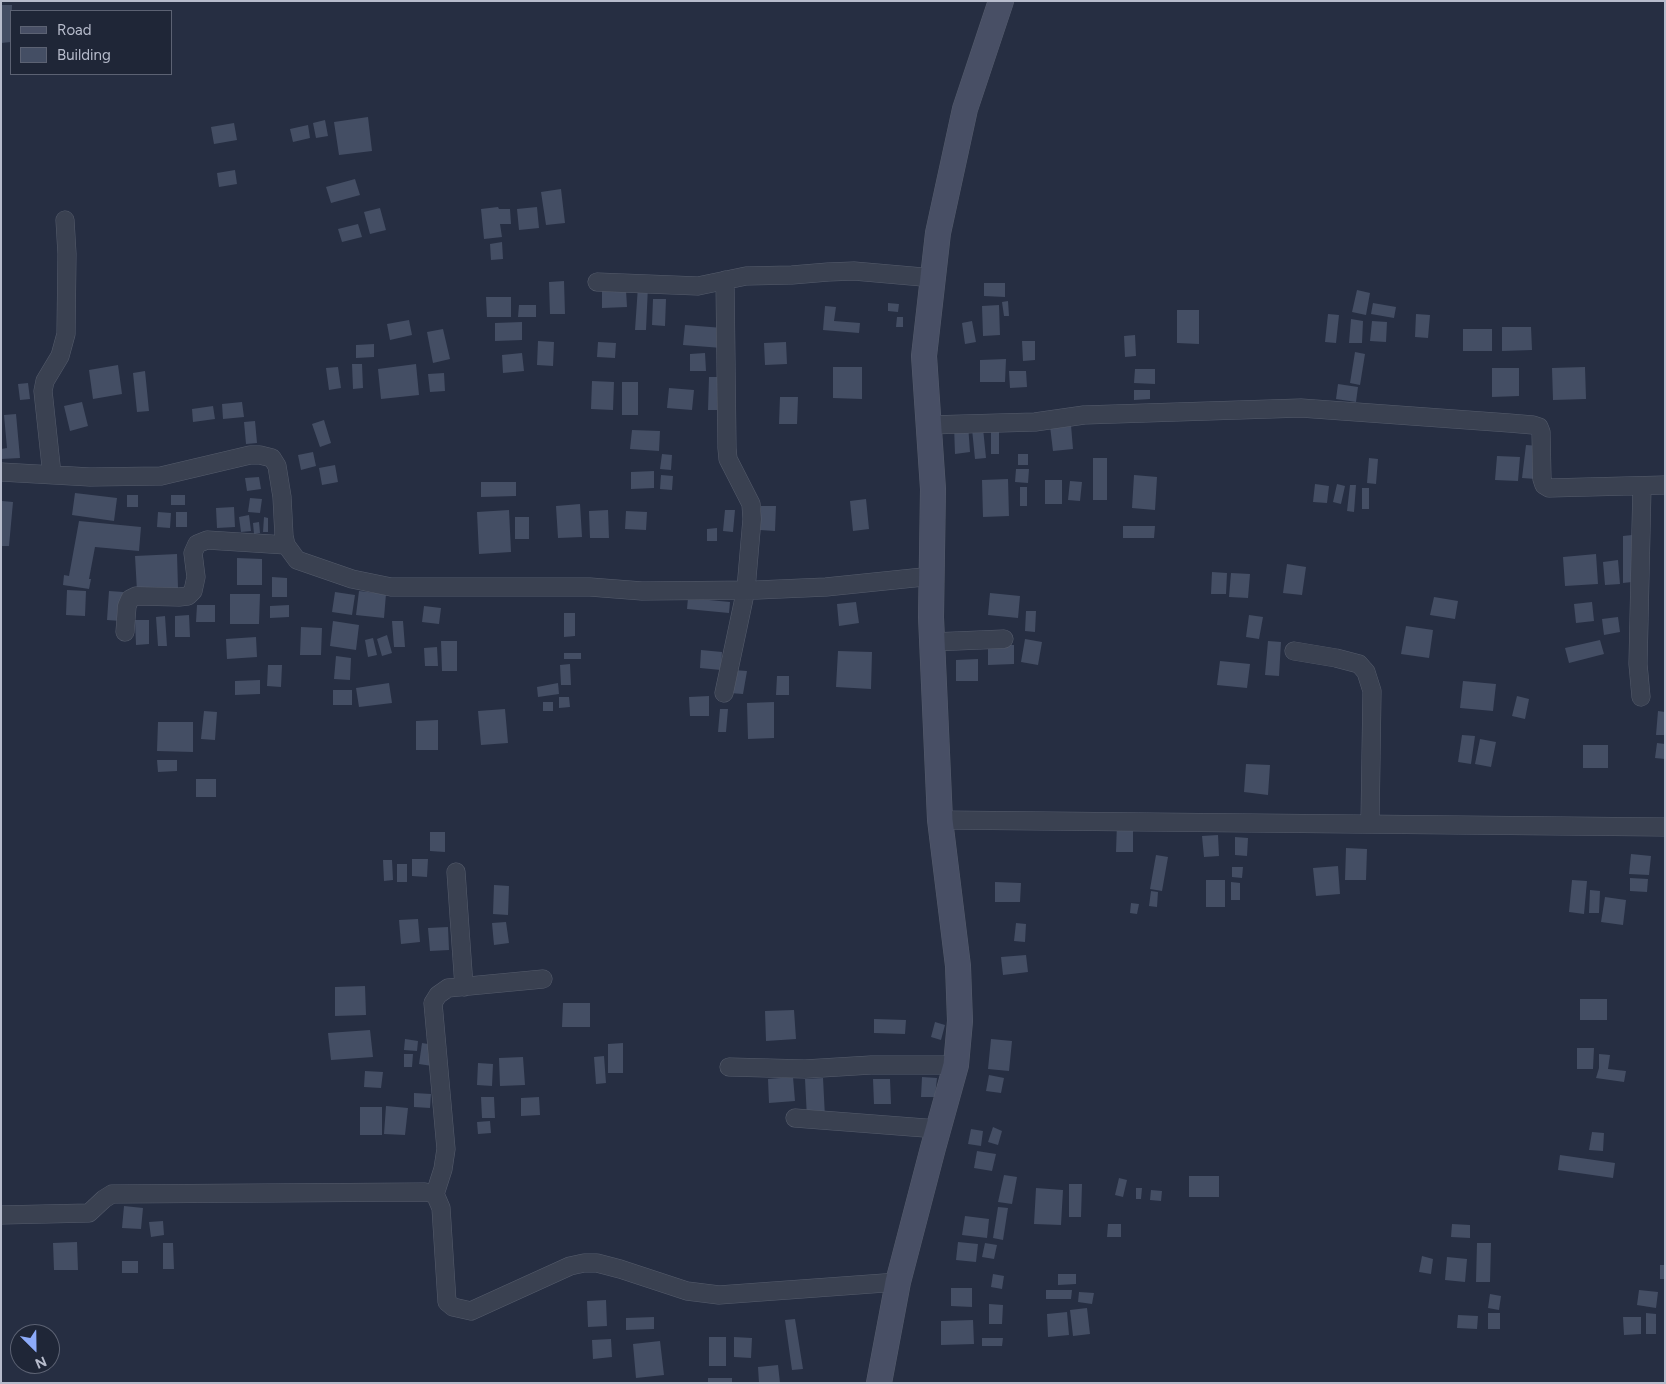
<!DOCTYPE html>
<html>
<head>
<meta charset="utf-8">
<style>
  body { margin:0 }
  #map { position:relative; width:1666px; height:1384px; overflow:hidden; background:#262e42; font-family:Figtree,sans-serif }
  canvas { display:block }
  .frame { position:absolute; inset:0; border:2px solid #b7bccc; pointer-events:none }
  .legend { position:absolute; left:10px; top:10px; width:162px; height:65px; box-sizing:border-box; background:#1f2637; border:1px solid #5c6273; margin:0; padding:6px 9px; list-style:none; font-size:15px; color:#b7bccc }
  .legend li { display:flex; align-items:center; gap:10px; height:25px }
  .legend b { width:25px; border:1px solid #5c6273 }
  .north { position:absolute; left:10px; top:1324px; width:50px; height:50px; box-sizing:border-box; background:#1f2637; border:1px solid #5c6273; border-radius:50%; rotate:157deg; font-size:14px; font-weight:700; line-height:20px; text-align:center; color:#b7bccc }
  .north::after { content:''; display:block; margin:auto; width:18px; height:22px; background:#8dabfa; clip-path:polygon(50% 0,100% 100%,50% 72%,0 100%) }
</style>
</head>
<body>
<div id="map">
<canvas width="1666" height="1384"></canvas>
<div class="frame"></div>
<ul class="legend">
<li><b style="height:6px;background:#484f65"></b>Road</li>
<li><b style="height:14px;background:#444e64"></b>Building</li>
</ul>
<div class="north">N</div>
</div>
<script>
const g = document.querySelector('canvas').getContext('2d');
g.lineJoin = 'round';
function fillPath(path, color) { g.fillStyle = color; g.fill(path, 'evenodd'); }
const shape = rows => new Path2D(rows.map(r => 'M' + r).join(''));
function strokePath(path, color, width, dash) { g.strokeStyle = color; g.lineWidth = width; g.lineCap = dash ? 'butt' : 'round'; g.setLineDash(dash || []); g.stroke(path); }
fillPath(shape([
  [1,5,12,5,11,42,1,43],
  [368,117,372,151,339,155,334,122],
  [325,120,328,136,316,138,313,123],
  [234,123,237,140,214,144,211,127],
  [308,125,310,138,293,142,290,129],
  [235,170,237,184,219,187,217,173],
  [355,179,360,195,331,203,326,187],
  [561,189,565,223,546,225,541,192],
  [498,207,499,209,510,209,511,224,500,224,502,237,484,239,481,209],
  [537,207,539,228,519,230,517,209],
  [380,208,386,230,370,234,364,212],
  [358,224,362,237,342,242,338,229],
  [502,242,503,259,491,260,490,244],
  [564,281,565,314,550,314,549,282],
  [984,283,1005,283,1005,297,984,296],
  [638,286,648,286,646,330,635,330],
  [626,290,627,307,602,308,602,291],
  [1357,290,1370,293,1366,315,1352,312],
  [486,297,511,297,511,317,487,317],
  [653,299,666,299,665,326,652,325],
  [1008,301,1009,316,1004,316,1002,302],
  [888,303,899,304,898,312,888,311],
  [1373,303,1396,307,1394,318,1371,314],
  [519,305,536,305,536,317,518,317],
  [999,305,1000,335,983,336,982,306],
  [825,306,836,307,834,321,860,323,859,333,823,330],
  [1177,310,1199,310,1199,344,1177,343],
  [1328,314,1339,315,1336,343,1325,342],
  [1416,314,1430,315,1428,338,1415,337],
  [897,317,903,317,903,327,896,327],
  [1351,319,1363,321,1362,343,1349,343],
  [409,320,412,335,390,340,387,324],
  [972,321,976,342,965,344,962,323],
  [1372,321,1387,322,1386,342,1370,341],
  [522,322,522,340,495,341,495,323],
  [685,325,723,328,722,348,683,345],
  [1502,327,1531,327,1532,350,1502,351],
  [443,329,450,359,433,363,427,332],
  [1463,329,1492,329,1492,351,1463,351],
  [1135,335,1136,356,1125,357,1124,336],
  [538,341,554,342,553,366,537,365],
  [1022,341,1035,341,1035,360,1023,361],
  [598,342,616,343,615,358,597,357],
  [786,342,787,364,765,365,764,343],
  [374,344,374,357,356,358,356,345],
  [1355,352,1365,354,1360,385,1350,383],
  [522,353,524,371,503,373,502,355],
  [705,353,706,371,690,371,690,354],
  [1006,359,1005,382,980,382,980,360],
  [352,364,362,364,363,388,353,389],
  [416,364,419,395,381,399,378,369],
  [118,365,122,394,93,399,89,370],
  [338,367,341,388,329,390,326,368],
  [833,367,862,367,862,399,833,398],
  [1585,367,1586,399,1553,400,1552,368],
  [1492,368,1519,368,1519,396,1492,397],
  [1135,369,1155,369,1155,384,1134,383],
  [145,371,149,411,137,412,133,373],
  [1009,371,1026,371,1027,387,1010,388],
  [444,373,445,391,430,392,428,374],
  [709,377,721,377,720,410,708,410],
  [592,381,614,382,613,410,591,409],
  [622,382,638,382,638,415,622,415],
  [28,383,30,399,20,400,18,384],
  [1338,384,1358,387,1356,402,1336,399],
  [669,388,694,390,692,410,667,408],
  [1134,390,1150,390,1150,399,1134,400],
  [780,397,798,397,797,424,779,424],
  [82,402,88,426,70,431,64,406],
  [242,402,244,417,223,419,222,404],
  [213,406,215,419,193,422,192,409],
  [16,414,20,458,1,459,1,449,7,448,4,415],
  [324,420,331,443,320,447,312,424],
  [255,421,257,443,246,444,244,422],
  [968,424,970,452,955,454,954,425],
  [1071,425,1073,449,1053,451,1050,426],
  [991,427,999,427,999,454,991,454],
  [983,428,986,458,975,459,972,429],
  [632,430,660,431,659,451,630,449],
  [1526,445,1540,446,1536,479,1522,478],
  [313,452,316,466,301,470,298,455],
  [662,454,672,455,671,470,660,469],
  [1018,454,1028,454,1028,465,1018,465],
  [1497,456,1520,457,1518,481,1495,480],
  [1093,458,1107,458,1107,500,1093,500],
  [1369,458,1378,459,1376,484,1367,483],
  [335,465,338,482,322,485,319,468],
  [1016,469,1029,469,1028,483,1015,482],
  [654,471,654,488,631,489,631,472],
  [661,475,673,476,672,490,660,489],
  [1134,475,1157,477,1155,510,1132,508],
  [259,477,261,489,247,491,245,478],
  [1008,479,1009,516,983,517,982,480],
  [1045,480,1062,480,1062,504,1045,504],
  [1070,481,1082,482,1080,501,1068,500],
  [481,482,516,482,516,496,481,497],
  [1315,484,1329,486,1327,503,1313,502],
  [1337,484,1345,486,1341,504,1333,502],
  [1350,485,1356,485,1354,512,1347,511],
  [1020,487,1027,487,1027,506,1020,506],
  [1362,488,1369,488,1369,509,1362,509],
  [75,493,117,498,114,521,72,515],
  [127,495,138,495,138,507,127,507],
  [171,495,185,495,185,505,171,505],
  [250,498,262,499,260,513,248,512],
  [866,499,869,529,853,531,850,501],
  [2,501,13,502,9,546,1,546],
  [580,504,582,537,558,538,556,506],
  [761,506,776,506,775,531,760,530],
  [234,507,235,527,217,528,216,508],
  [509,510,511,552,479,554,477,512],
  [608,510,609,538,590,538,589,511],
  [725,510,735,510,733,532,723,531],
  [626,511,647,512,646,530,625,529],
  [158,512,171,513,170,528,157,527],
  [176,512,187,512,187,527,176,527],
  [249,515,251,531,241,532,239,517],
  [264,517,268,518,268,532,263,532],
  [515,517,529,517,529,539,515,539],
  [79,521,141,527,139,551,95,547,89,579,91,579,89,589,63,585,64,575,69,576],
  [259,522,260,533,254,534,253,523],
  [1123,526,1155,526,1154,538,1123,538],
  [717,528,717,541,707,541,707,529],
  [1632,535,1632,582,1623,583,1623,536],
  [177,554,178,588,137,591,135,556],
  [1596,554,1598,584,1565,586,1563,557],
  [237,558,262,559,262,585,237,585],
  [1618,560,1620,584,1605,585,1603,562],
  [1287,564,1306,567,1302,595,1283,593],
  [1212,572,1227,573,1226,594,1211,594],
  [1231,573,1250,574,1248,598,1229,597],
  [272,577,287,578,287,597,272,597],
  [67,590,86,591,85,616,66,615],
  [109,591,123,592,121,621,107,620],
  [359,591,386,594,384,618,356,615],
  [335,592,355,595,352,615,332,612],
  [990,593,1020,596,1018,618,988,615],
  [230,594,260,594,259,624,230,624],
  [1434,597,1458,601,1455,619,1430,615],
  [688,598,730,602,729,613,687,609],
  [856,602,859,623,839,626,837,604],
  [1592,602,1594,621,1576,623,1574,604],
  [197,605,215,605,215,622,196,622],
  [289,605,289,617,270,618,270,606],
  [424,606,441,608,439,624,422,622],
  [1026,611,1036,611,1035,632,1025,631],
  [564,613,575,613,575,636,564,637],
  [189,615,190,637,175,637,175,616],
  [1249,615,1263,617,1259,639,1246,637],
  [165,616,167,646,158,646,156,617],
  [1618,617,1620,632,1604,635,1602,619],
  [135,620,149,620,149,644,136,645],
  [333,621,359,625,356,650,330,646],
  [392,621,403,621,405,647,394,647],
  [1406,626,1433,630,1429,658,1401,654],
  [301,627,322,628,321,655,300,655],
  [387,635,392,653,382,656,377,639],
  [256,637,257,657,227,659,226,639],
  [373,638,377,655,368,657,365,640],
  [1025,639,1042,642,1038,665,1021,662],
  [1600,640,1604,654,1569,663,1565,648],
  [441,641,457,641,457,671,442,671],
  [1268,641,1281,642,1279,676,1265,675],
  [988,645,1014,645,1014,664,988,665],
  [437,647,438,666,425,666,424,648],
  [701,650,722,652,721,670,700,668],
  [838,651,872,652,871,689,836,687],
  [564,653,581,653,581,659,564,659],
  [336,656,351,658,350,680,334,679],
  [978,659,978,681,956,681,956,660],
  [1220,661,1250,664,1247,688,1217,685],
  [570,664,571,685,561,685,560,665],
  [268,665,282,665,281,687,267,686],
  [733,670,747,671,743,694,730,693],
  [777,676,789,676,789,695,776,695],
  [260,680,260,694,235,695,235,681],
  [1463,681,1496,684,1493,711,1460,708],
  [389,683,392,703,359,707,356,688],
  [558,683,559,694,538,697,537,687],
  [333,690,352,690,352,705,333,705],
  [709,696,709,716,690,716,689,697],
  [1517,696,1529,699,1525,719,1512,716],
  [559,697,569,697,570,707,559,708],
  [543,702,553,702,553,711,543,711],
  [774,702,774,738,748,739,747,703],
  [505,709,508,743,481,745,478,711],
  [720,709,728,709,726,732,718,732],
  [204,711,217,712,215,740,201,739],
  [1658,711,1665,712,1665,735,1656,735],
  [438,720,438,750,416,750,416,721],
  [158,722,193,722,193,752,157,751],
  [1462,735,1475,736,1471,764,1458,762],
  [1480,739,1496,742,1491,767,1475,764],
  [1657,743,1665,744,1665,759,1655,758],
  [1583,745,1608,745,1608,768,1583,768],
  [157,760,177,760,177,771,158,772],
  [1246,764,1270,765,1268,795,1244,792],
  [196,779,216,779,216,797,196,797],
  [1117,823,1133,823,1133,852,1116,852],
  [430,832,445,832,445,852,430,851],
  [1218,835,1219,856,1204,857,1202,836],
  [1235,837,1248,838,1247,856,1235,855],
  [1346,848,1367,849,1366,880,1345,880],
  [1631,854,1651,856,1649,875,1629,874],
  [1156,855,1168,857,1162,891,1150,889],
  [412,859,428,859,427,877,412,876],
  [383,860,392,860,393,880,384,881],
  [397,864,407,864,407,882,397,882],
  [1338,866,1340,894,1316,896,1313,868],
  [1232,867,1243,867,1242,878,1232,877],
  [1630,878,1648,879,1647,892,1630,891],
  [1206,880,1225,880,1225,907,1206,907],
  [1572,880,1587,881,1584,914,1569,912],
  [995,882,1021,883,1020,902,995,902],
  [1231,882,1240,883,1240,900,1231,900],
  [494,885,509,886,508,915,493,914],
  [1590,890,1600,891,1599,913,1589,913],
  [1151,891,1158,892,1157,907,1149,906],
  [1605,897,1626,900,1623,925,1601,922],
  [1131,903,1139,904,1137,914,1130,913],
  [418,919,420,942,401,944,399,920],
  [506,922,509,943,494,945,492,923],
  [1016,923,1026,924,1025,942,1014,941],
  [448,927,449,950,430,951,428,928],
  [1026,955,1028,972,1003,975,1001,957],
  [365,986,366,1015,335,1016,335,987],
  [1580,999,1607,999,1607,1020,1580,1020],
  [563,1003,590,1003,590,1027,562,1027],
  [794,1010,796,1039,766,1041,765,1011],
  [874,1019,906,1020,905,1034,874,1033],
  [935,1022,945,1025,941,1040,931,1037],
  [370,1030,373,1057,331,1060,328,1033],
  [405,1039,418,1041,417,1051,404,1050],
  [991,1039,1012,1041,1009,1071,988,1069],
  [422,1043,434,1045,432,1066,419,1064],
  [623,1043,623,1073,608,1073,608,1044],
  [1577,1048,1594,1048,1593,1069,1577,1069],
  [404,1054,413,1054,412,1067,404,1067],
  [1599,1054,1610,1055,1608,1069,1626,1071,1624,1082,1596,1078,1599,1068],
  [604,1056,606,1083,596,1084,594,1057],
  [523,1057,525,1085,500,1086,499,1058],
  [478,1063,493,1064,492,1086,477,1085],
  [365,1071,383,1072,381,1088,364,1087],
  [989,1075,1004,1078,1001,1093,986,1091],
  [793,1077,795,1101,769,1103,768,1079],
  [922,1077,937,1078,935,1097,921,1097],
  [823,1078,825,1117,807,1118,805,1079],
  [873,1079,890,1079,891,1104,874,1104],
  [414,1093,431,1094,430,1108,414,1107],
  [481,1097,494,1097,495,1118,482,1118],
  [539,1097,540,1115,521,1116,521,1098],
  [386,1106,408,1108,405,1135,384,1134],
  [360,1107,382,1107,382,1135,360,1135],
  [490,1121,491,1133,478,1134,477,1122],
  [993,1127,1002,1131,998,1145,988,1142],
  [971,1129,983,1131,981,1146,968,1144],
  [1592,1132,1604,1133,1603,1151,1589,1150],
  [977,1151,996,1154,992,1171,974,1168],
  [1560,1155,1615,1163,1613,1178,1558,1170],
  [1004,1175,1017,1177,1012,1204,998,1202],
  [1189,1176,1219,1176,1219,1197,1189,1197],
  [1119,1178,1127,1180,1123,1197,1115,1195],
  [1069,1184,1082,1184,1081,1217,1069,1217],
  [1036,1188,1063,1190,1061,1225,1034,1224],
  [1136,1188,1142,1188,1141,1199,1136,1199],
  [1151,1190,1162,1191,1161,1201,1150,1200],
  [124,1206,143,1208,141,1229,122,1228],
  [998,1207,1008,1208,1003,1240,993,1238],
  [965,1216,989,1219,987,1238,962,1235],
  [163,1221,164,1235,151,1237,149,1222],
  [1108,1224,1121,1224,1121,1237,1107,1237],
  [1452,1224,1470,1225,1470,1238,1451,1237],
  [77,1242,78,1270,54,1270,53,1243],
  [958,1242,978,1244,976,1262,956,1260],
  [163,1243,173,1243,174,1269,163,1269],
  [985,1243,997,1245,994,1259,982,1257],
  [1477,1243,1491,1243,1490,1282,1476,1282],
  [1422,1256,1433,1259,1431,1274,1419,1272],
  [1447,1257,1467,1259,1465,1282,1445,1280],
  [122,1261,138,1261,138,1273,122,1273],
  [1660,1265,1665,1265,1665,1279,1660,1279],
  [993,1274,1004,1276,1002,1289,991,1287],
  [1058,1274,1076,1274,1076,1284,1058,1285],
  [951,1288,972,1288,972,1307,951,1306],
  [1046,1290,1072,1290,1071,1299,1046,1299],
  [1639,1290,1658,1292,1656,1308,1637,1305],
  [1079,1292,1094,1293,1092,1304,1078,1302],
  [1490,1294,1501,1296,1499,1310,1488,1308],
  [606,1300,607,1326,588,1327,587,1301],
  [989,1304,1003,1305,1002,1324,989,1324],
  [1087,1308,1090,1334,1073,1336,1070,1310],
  [1067,1312,1069,1335,1048,1337,1047,1314],
  [1488,1313,1500,1313,1500,1329,1488,1329],
  [1646,1313,1656,1314,1656,1334,1646,1334],
  [1458,1315,1478,1316,1477,1329,1457,1328],
  [654,1317,654,1329,626,1330,626,1318],
  [1623,1317,1641,1317,1641,1334,1624,1335],
  [795,1319,803,1369,792,1370,785,1320],
  [973,1320,974,1344,941,1345,941,1321],
  [709,1337,726,1337,726,1366,709,1366],
  [734,1337,752,1338,751,1358,734,1357],
  [982,1338,1003,1338,1002,1346,982,1346],
  [611,1339,612,1357,593,1359,592,1340],
  [660,1341,664,1375,636,1378,633,1344],
  [778,1365,780,1383,759,1383,758,1367],
  [708,1378,732,1378,732,1383,708,1383]
]), '#444e64');
const minor = shape([
  [597,282,698,286,746,276,792,275,828,272,854,271,934,278],
  [929,425,1035,422,1084,415,1301,408,1509,423,1533,425,1539,427,1541,432,1542,479,1544,485,1549,488,1665,485],
  [1,472,90,477,161,476,250,455,260,455,272,458,277,466,282,497,284,536,286,545,297,560,352,579,391,587,590,587,642,591,757,590,826,587,933,576],
  [52,475,43,391,45,381,60,356,66,334,67,254,65,220],
  [125,632,127,606,130,599,136,596,179,597,188,596,193,591,196,577,193,553,197,544,207,540,286,545],
  [932,642,1004,639],
  [1294,651,1336,658,1359,664,1366,672,1372,691,1370,823],
  [724,693,746,589,752,519,751,504,728,459,727,448,725,280],
  [1641,697,1638,664,1642,486],
  [940,820,1665,827],
  [456,872,464,987],
  [729,1067,805,1069,871,1065,956,1065],
  [795,1118,938,1129],
  [435,1194,443,1169,446,1149,433,1003,438,995,448,988,543,979],
  [1,1215,89,1213,104,1199,112,1194,425,1192,435,1194,441,1208,447,1302,453,1307,471,1311,570,1266,584,1263,597,1263,620,1269,687,1291,719,1295,898,1282]
]);
const secondary = shape([
  [879,1383,898,1282,933,1148,956,1065,960,1021,958,966,940,820,931,617,933,489,924,356,938,233,965,109,1001,1]
]);
strokePath(minor, '#555c6c', 19);
strokePath(secondary, '#555c6c', 26);
strokePath(minor, '#3a4151', 18);
strokePath(secondary, '#484f65', 25);
</script>
</body>
</html>
